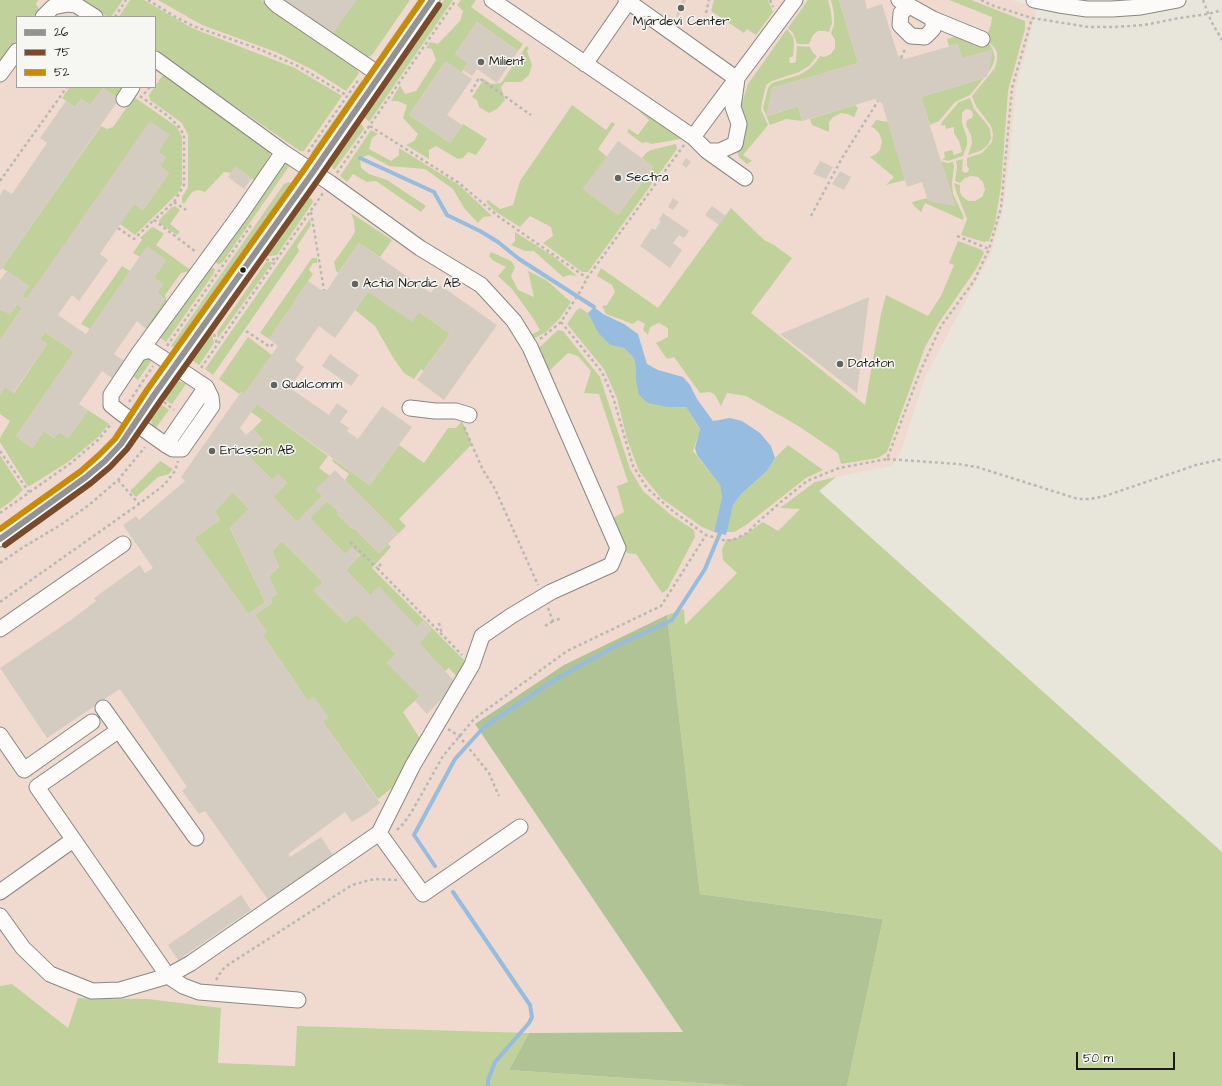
<!DOCTYPE html>
<html>
<head>
<meta charset="utf-8">
<style>
  body { margin:0 }
  #map { position:relative; width:1222px; height:1086px; overflow:hidden; background:#e8e6db; font-family:"Architects Daughter",sans-serif }
  canvas { display:block }
  .legend { position:absolute; left:16px; top:16px; width:140px; height:72px; box-sizing:border-box; background:#f6f6f2; border:1px solid #9f9f9c; margin:0; padding:5px 7px; list-style:none; font-size:12px; color:#1c1c1c }
  .legend li { display:flex; align-items:center; gap:8px; height:20px }
  .legend b { width:20px; border:1px solid #9f9f9c }
  .scale { position:absolute; left:1076px; top:1052px; width:99px; height:18px; box-sizing:border-box; border:2px solid #1c1c1c; border-top:0; padding-left:5px; font-size:12px; line-height:14px; white-space:nowrap; color:#1c1c1c; -webkit-text-stroke:3px #f6f6f2; paint-order:stroke }
</style>
</head>
<body>
<div id="map">
<canvas width="1222" height="1086"></canvas>
<ul class="legend">
<li><b style="height:5px;background:#939393"></b>26</li>
<li><b style="height:5px;background:#7a4b2a"></b>75</li>
<li><b style="height:5px;background:#cb8a06"></b>52</li>
</ul>
<div class="scale">50 m</div>
</div>
<script>
const g = document.querySelector('canvas').getContext('2d');
g.lineJoin = 'round';
function fillPath(path, color) { g.fillStyle = color; g.fill(path, 'evenodd'); }
const shape = rows => new Path2D(rows.map(r => 'M' + r).join(''));
function strokePath(path, color, width, dash) { g.strokeStyle = color; g.lineWidth = width; g.lineCap = dash ? 'butt' : 'round'; g.setLineDash(dash || []); g.stroke(path); }
function drawText(font, color, halo, rows, align = 'center') {
  g.font = font + ' "Architects Daughter",sans-serif'; g.lineWidth = 3; g.setLineDash([]); g.textBaseline = 'middle'; g.strokeStyle = halo; g.fillStyle = color; for (const [text, x, y, turn = 0] of rows) {
    g.save(); g.translate(x, y); g.rotate((+turn || 0) * Math.PI / 180); g.textAlign = isNaN(turn) ? turn : align; if (halo) g.strokeText(text, 0, 0); g.fillText(text, 0, 0); g.restore();
  }
}
fillPath(shape([
  [0,0,1012,0,1037,8,1016,88,1009,164,1003,210,991,254,926,375,900,454,892,466,836,477,819,490,685,625,684,610,667,615,476,724,683,1032,529,1033,297,1026,295,1066,218,1063,221,1008,68,1029,12,984,0,986],
  [17,17,155,17,155,87,17,87]
]), '#f0dacf');
fillPath(shape([
  [0,0,38,0,36,4,39,9,33,17,17,17,17,39,0,64],
  [80,0,123,0,111,17,107,17,89,4],
  [130,0,144,0,192,28,295,68,342,96,304,151,300,151,155,51,155,17,119,17],
  [158,0,261,0,353,65,359,73,346,91,313,70,276,52,202,25],
  [280,0,285,0,333,33,356,0,410,0,372,55,368,57,354,52],
  [418,0,424,0,386,55,382,57,381,53],
  [444,0,453,0,369,122,365,118,367,113],
  [461,0,476,0,471,7,523,44,518,51,477,22,455,54,468,63,463,70,462,72,445,62,409,115,450,143,463,124,487,139,476,155,468,152,463,158,458,159,436,146,429,150,429,159,406,145,414,141,418,134,403,118,407,105,398,101,391,101,400,85,405,94,416,91,436,60,432,49,426,48,430,42,438,44,460,21,463,11,457,5],
  [714,0,768,0,773,12,756,35,747,29,744,33,711,11],
  [808,0,828,0,831,12,832,23,829,32,824,31,818,31,813,35,809,44,797,44,793,33,788,28],
  [831,0,839,0,858,63,772,88,767,116,798,106,802,121,786,119,770,125,763,108,768,88,772,83,799,75,809,69,816,62,820,56,824,57,831,54,835,48,835,40,831,33,834,25,834,13],
  [949,0,971,0,1025,21,1025,29,1008,91,1001,186,995,223,989,241,984,242,961,235,967,219,956,191,954,183,960,185,960,192,962,196,968,201,975,201,982,197,985,190,983,182,978,177,971,176,965,178,960,183,955,181,957,167,956,161,963,159,962,171,965,173,968,172,969,169,967,166,967,158,982,153,992,142,993,134,991,126,976,106,972,96,995,68,997,60,997,52,993,46,987,40,989,36,987,35,991,25,992,17],
  [787,29,793,37,794,44,793,56,789,58,790,63,795,63,796,60,797,46,810,47,813,53,817,56,809,66,799,72,772,81,766,85,762,102,761,110,768,125,743,155,752,161,747,164,739,157,737,151,743,133,742,103,748,84],
  [957,36,981,47,985,46,986,42,990,45,993,50,995,58,993,65,988,73,992,50,962,58,958,44,949,46,947,39],
  [526,46,529,48,527,51,532,65,529,75,521,82,505,82,501,87,505,100,497,109,489,113,479,107,477,100,472,97,484,79,491,84,501,83,516,61,519,63,522,61,522,57,520,56],
  [167,75,269,146,270,156,254,180,235,167,231,173,224,172,205,192,198,190,192,192,184,204,182,202,182,197,188,187,188,135,182,123,150,100,149,95,162,76],
  [984,78,970,95,955,102,939,121,930,125,921,97],
  [362,80,363,85,320,148,315,153,311,153],
  [70,87,120,87,125,90,119,99,103,88,90,105,81,99,75,107,62,98],
  [134,97,177,127,182,137,182,184,178,193,135,235,120,224,134,204,143,210,169,173,160,166,166,157,158,152,169,135,26,299,22,296,29,286,2,268,101,126,107,129,113,127],
  [970,98,974,109,985,122,990,129,991,139,987,146,980,151,968,155,972,143,971,135,966,125,967,120,972,118,973,114,971,110,966,109,962,113,962,123,967,138,967,145,963,156,948,161,944,160,942,159,945,158,944,152,952,150,954,155,962,152,959,141,954,133,954,127,946,129,945,125,941,126,942,122,959,102],
  [572,105,606,130,612,122,615,124,598,149,607,157,583,189,618,215,653,167,642,158,646,153,651,150,676,144,677,149,588,272,582,272,543,243,553,236,551,227,530,216,520,227,496,212,486,202,488,200,500,209,513,205,520,181],
  [855,105,858,108,854,117,848,114,841,113,833,117,829,122,829,132,812,125,810,119],
  [645,108,680,135,681,139,651,144,647,142,642,143,627,132,629,129,638,135,649,120,640,112],
  [876,120,888,122,905,180,886,185,894,177,870,157,876,154,880,150,882,141,879,133,874,128,871,127],
  [359,123,363,126,364,129,335,169,333,169,331,162],
  [371,130,378,134,372,138,369,149,391,161,399,155,399,148,459,185,492,216,483,217,478,223,464,208,453,189,425,169,389,166,369,155,360,158,361,168,369,174,387,180,426,206,421,212,376,181,367,182,353,174,347,182,340,176],
  [941,161,947,163,953,162,954,166,952,183,953,194,964,217,963,220,925,203,921,212,914,206,912,202,927,198,955,206],
  [280,162,292,162,222,263,218,264,214,261],
  [289,182,293,186,229,278,198,315,175,348,171,346,284,184],
  [306,196,312,199,313,202,277,255,264,257],
  [175,206,180,210,170,224,180,232,177,235,160,224,159,220,172,207],
  [731,208,764,240,774,245,792,258,751,313,865,405,881,314,886,295,928,316,941,296,954,265,949,263,958,241,982,250,984,253,976,269,938,324,925,347,887,452,878,458,841,464,838,453,800,427,746,396,727,393,721,406,715,395,710,392,700,393,674,357,667,359,656,343,668,337,668,328,659,323,650,327,648,335,643,330,645,324,638,320,633,324,606,314,602,306,607,305,615,292,612,285,597,276,601,268,658,308],
  [351,213,392,240,380,257,359,243,338,273,336,271,334,262,350,240,355,232,354,221],
  [310,219,311,225,297,246,299,251,213,375,205,369],
  [152,227,155,228,164,234,156,245,189,269,190,271,181,273,165,295,167,304,149,330,145,328,165,299,157,293,163,284,154,278,166,260,147,247,140,257,133,253,142,240,140,238],
  [515,232,553,256,577,276,570,275,563,277,534,251,525,251,511,245,515,241],
  [491,252,511,261,515,267,511,276,518,290,534,297,528,271,546,280,571,302,560,318,546,332,533,339,531,335,540,330,533,318,512,289,498,276,506,267,494,261,489,256],
  [312,258,317,258,317,263,313,263,309,270,313,274,269,339,260,333],
  [266,262,273,262,218,338,217,332],
  [122,266,130,271,90,329,81,324],
  [210,266,215,269,214,273,166,342,158,336],
  [368,292,419,312,450,334,423,371,421,369,414,379,404,373,394,359,375,326,355,310],
  [17,304,22,308,0,340,0,309,10,314],
  [580,308,588,313,598,333,610,345,624,348,634,358,636,369,636,380,668,407,686,407,700,430,693,451,720,485,722,497,714,532,702,527,661,498,639,471,627,439,617,398,604,369,567,324,576,311],
  [558,330,563,331,600,377,630,469,643,491,671,515,694,530,695,537,667,590,662,593,636,554,627,553,613,518,624,512,617,486,628,482,599,394,584,393,591,371,578,356,568,353,548,372,537,348,541,346],
  [45,332,74,352,16,436,32,448,44,431,54,438,59,432,68,438,88,410,109,424,97,438,68,462,28,487,0,442,0,438,10,421,0,414,0,395,5,387,14,393,47,344,40,339],
  [211,332,214,343,199,365,192,360],
  [248,337,272,355,244,394,241,392,239,394,219,379],
  [147,358,152,360,138,380,131,375,142,360],
  [180,381,186,384,172,404,164,399,175,383],
  [161,404,169,410,155,429,152,427,151,418],
  [257,404,328,456,319,468,330,476,322,496,297,522,273,497,287,483,278,474,272,480,247,455,263,440,253,429,262,420,251,412],
  [462,421,472,444,399,519,406,526,398,534,345,480,349,474,332,461,333,459,370,485,399,445,424,463,448,428,456,428],
  [788,445,823,470,806,478,746,525,734,532,726,532,733,505,741,494,767,471,775,458],
  [0,455,23,490,10,502,0,509],
  [160,461,173,469,169,474,158,477,136,497,130,491],
  [836,477,819,491,1222,852,1222,1086,847,1086,883,919,700,894,667,615,684,609,685,625,737,573,723,560,722,549,727,539,735,539,746,534,763,522,778,531,800,509,780,508,815,482],
  [233,492,249,509,230,528,265,602,248,614,194,538,220,520,215,511],
  [327,501,339,512,337,514,352,529,354,528,379,553,388,544,391,547,372,568,467,663,460,680,449,668,445,671,419,643,431,630,423,621,417,627,370,595,346,570,360,555,352,548,345,554,310,518],
  [282,541,323,582,314,591,346,623,356,614,396,654,387,663,420,696,403,712,422,742,393,787,378,799,323,722,314,697,308,701,263,635,267,632,255,615,272,603,271,598,277,594,269,576,279,566,272,551],
  [12,984,68,1028,78,998,148,999,221,1008,218,1063,295,1066,297,1026,529,1033,509,1070,743,1086,0,1086,0,986]
]), '#c1d19b');
fillPath(shape([
  [667,615,700,894,883,919,847,1086,743,1086,509,1070,529,1033,683,1032,475,724,564,665]
]), '#afc395');
fillPath(shape([
  [594,307,603,314,624,324,638,334,647,364,658,370,683,377,690,385,697,399,713,421,730,418,742,421,760,433,771,446,775,458,767,471,741,494,733,505,726,535,714,532,722,497,720,485,697,455,695,448,700,429,686,407,668,407,648,403,639,395,636,380,636,369,634,358,624,348,610,345,598,333,588,313]
]), '#96bcdf');
strokePath(shape([
  [360,158,434,192,447,215,480,231,498,242,519,259,594,307],
  [435,866,414,835,455,759,484,727,554,680,617,645,672,620,705,569,720,533],
  [453,892,530,1005,532,1017,529,1023,495,1062,488,1080,488,1086]
]), '#96bcdf', 4);
fillPath(shape([
  [285,0,356,0,333,34],
  [682,0,686,0,678,17,676,16],
  [839,0,865,0,867,9,882,4,898,56,905,59,958,44,962,58,993,50,987,77,921,97,955,206,928,201,922,182,907,187,882,103,875,99,802,121,798,106,766,116,772,88,858,63],
  [477,22,518,51,497,83,477,69,472,76,463,70,468,63,455,54],
  [446,61,472,79,447,115,462,125,450,143,409,115],
  [103,88,119,99,0,271,0,195,4,189,12,194,47,143,40,138,66,101,75,107,81,99,90,105],
  [150,121,170,135,158,152,166,157,160,166,169,173,143,210,134,204,100,254,108,260,79,301,72,295,58,315,86,334,147,246,166,260,154,278,163,284,157,293,165,299,145,328,137,321,114,354,124,361,112,378,102,371,79,404,88,410,68,438,59,432,55,438,44,431,32,448,16,436,74,352,45,332,40,339,47,344,13,393,5,387,0,395,0,340,22,308,17,304,10,314,0,309,0,280,7,271,18,278,29,286,22,296,26,299],
  [618,141,653,166,618,215,583,189],
  [686,158,691,162,686,168,682,164],
  [820,161,833,167,826,179,813,174],
  [235,166,252,178,244,189,228,177],
  [840,171,851,177,844,190,832,184],
  [673,198,679,202,673,210,668,207],
  [712,206,726,216,719,225,705,215],
  [663,213,689,231,684,238,679,235,673,243,682,250,670,268,640,246,652,228,655,230,661,221,659,220],
  [359,243,431,293,437,283,497,325,444,400,417,380,450,334,419,312,412,322,368,292,335,338,319,326,295,360,304,367,290,388,329,415,337,403,348,411,340,422,349,428,347,431,358,439,382,406,412,427,370,485,257,404,240,428,246,435,253,429,263,440,247,455,272,480,278,474,287,483,273,497,297,522,322,496,315,490,335,470,398,534,379,553,354,528,352,529,337,514,339,512,327,501,310,518,345,554,352,547,360,556,346,570,370,595,379,586,417,627,422,621,431,630,419,643,458,685,452,689,427,714,415,701,420,696,387,663,396,654,356,614,346,623,313,590,323,582,282,541,272,551,279,565,269,576,277,594,271,598,272,603,255,615,267,632,263,635,308,701,314,697,329,718,323,722,380,803,367,813,352,822,345,812,288,854,290,857,321,837,333,855,269,901,205,811,199,814,182,791,187,787,120,689,47,738,0,668,71,620,96,601,94,598,140,565,145,573,153,568,123,525,136,516,139,520,185,481,181,477,241,392,244,394,278,346,269,339,308,281,321,290,327,290],
  [233,492,249,509,230,527,265,602,248,614,194,538,220,520,215,511],
  [869,297,857,393,780,334],
  [330,354,359,375,351,386,322,366],
  [241,895,251,910,178,960,168,945]
]), '#d5ccc1');
const minor = shape([
  [272,0,277,5,380,75],
  [492,0,693,137,707,151,720,151,735,144,739,124,733,107,737,79],
  [626,0,737,79],
  [899,0,933,19,982,39],
  [1034,0,1059,5,1087,9,1112,9,1141,7,1178,0],
  [909,6,901,13,900,25,911,36,925,37,933,29,933,19],
  [43,17,53,7,68,4,76,5,95,17],
  [585,64,628,2],
  [0,74,17,51],
  [124,99,132,87],
  [693,137,795,0],
  [707,151,745,178],
  [150,350,206,387,211,397,212,406,182,449,173,449,166,445,121,413,111,405,111,395,139,353,150,350],
  [139,353,242,212,283,152],
  [410,408,435,411,456,411,469,415],
  [166,445,206,387],
  [0,539,86,477,105,461,121,444,154,395,313,172,432,0],
  [0,629,123,544],
  [103,708,196,838],
  [119,730,37,787,168,976,183,986,199,992,298,1000],
  [0,735,24,770,92,722],
  [379,833,423,894,520,827],
  [0,892,73,840],
  [0,916,23,948,50,974,92,991,120,990,168,976,191,963,379,833,413,765,472,665,482,636,511,616,551,592,611,565,618,548,530,347,514,321,481,285,420,248,330,183,283,152,155,59]
]);
strokePath(minor, '#898782', 17);
strokePath(shape([
  [148,0,174,16,193,26,259,49,298,66,346,95],
  [770,0,773,7],
  [981,0,994,6,1032,18,1089,27,1114,27,1144,25,1180,18,1208,14,1222,10],
  [1203,0,1211,21,1222,40],
  [706,13,709,0],
  [115,17,126,0],
  [901,58,906,47],
  [471,92,479,78,531,115],
  [144,94,150,87],
  [140,96,168,116,179,127,184,135,184,185,174,202,154,220,196,252],
  [370,126,459,183,499,217,587,278],
  [308,152,359,79],
  [337,173,456,0],
  [0,181,67,87],
  [174,202,186,210],
  [311,212,324,290],
  [811,216,842,158,878,101],
  [118,228,134,239,154,220],
  [957,236,989,249],
  [266,260,277,259],
  [561,322,602,372,613,397,633,466,647,488,670,509,706,535,726,541,735,539,747,533,758,522,782,501,807,481,839,468,887,459,920,372,941,326,974,281,989,249,1001,208,1012,88,1032,18],
  [246,331,270,347,274,343],
  [214,334,217,344],
  [540,339,561,322,581,290,587,278,684,145],
  [167,346,251,225],
  [201,368,323,193],
  [129,402,153,366],
  [164,402,174,410],
  [464,427,483,470,495,489,538,585],
  [0,451,29,492],
  [887,459,958,464,977,467,1078,499,1090,499,1105,496,1196,465,1222,459],
  [118,480,139,504],
  [0,513,71,463,98,440,112,423],
  [350,542,377,568],
  [0,563,22,548,62,524,89,505,118,480,145,447],
  [381,564,377,568,462,655],
  [0,602,139,504,164,485,175,471,178,461],
  [548,608,553,621,562,618],
  [439,623,442,634],
  [545,626,553,621],
  [448,729,459,736,489,773,499,796],
  [397,830,403,824,411,813,443,756,474,719,567,651,661,606,706,535],
  [216,980,222,970,228,965,352,885,374,879,397,880]
]), '#b8b8b6', 2.5, [3, 3]);
strokePath(minor, '#fcfbfa', 15);
strokePath(shape([
  [0,539,86,477,105,461,121,444,154,395,313,172,432,0]
]), '#939393', 6);
strokePath(shape([
  [5,545,91,483,110,467,127,449,161,400,320,177,439,5]
]), '#7a4b2a', 6);
strokePath(shape([
  [0,529,81,471,99,455,115,439,147,390,306,167,422,0]
]), '#cb8a06', 6);
for (const [x, y, r, color] of [
  [681,8,4,"#63635f"],
  [481,62,4,"#63635f"],
  [618,178,4,"#63635f"],
  [243,270,3.5,"#1c1c1c"],
  [355,284,4,"#63635f"],
  [840,364,4,"#63635f"],
  [274,385,4,"#63635f"],
  [212,451,4,"#63635f"]
]) { const dot = new Path2D(); dot.arc(x, y, r, 0, 2 * Math.PI); g.fillStyle = color; g.fill(dot); strokePath(dot, '#f6f6f2', 1.5); }
drawText('13px', '#1c1c1c', '#f6f6f2', [
  ["Mjärdevi Center",681,22,"center"],
  ["Milient",489,62],
  ["Sectra",626,178],
  ["Actia Nordic AB",363,284],
  ["Dataton",848,364],
  ["Qualcomm",282,385],
  ["Ericsson AB",220,451]
], 'left');
</script>
</body>
</html>
